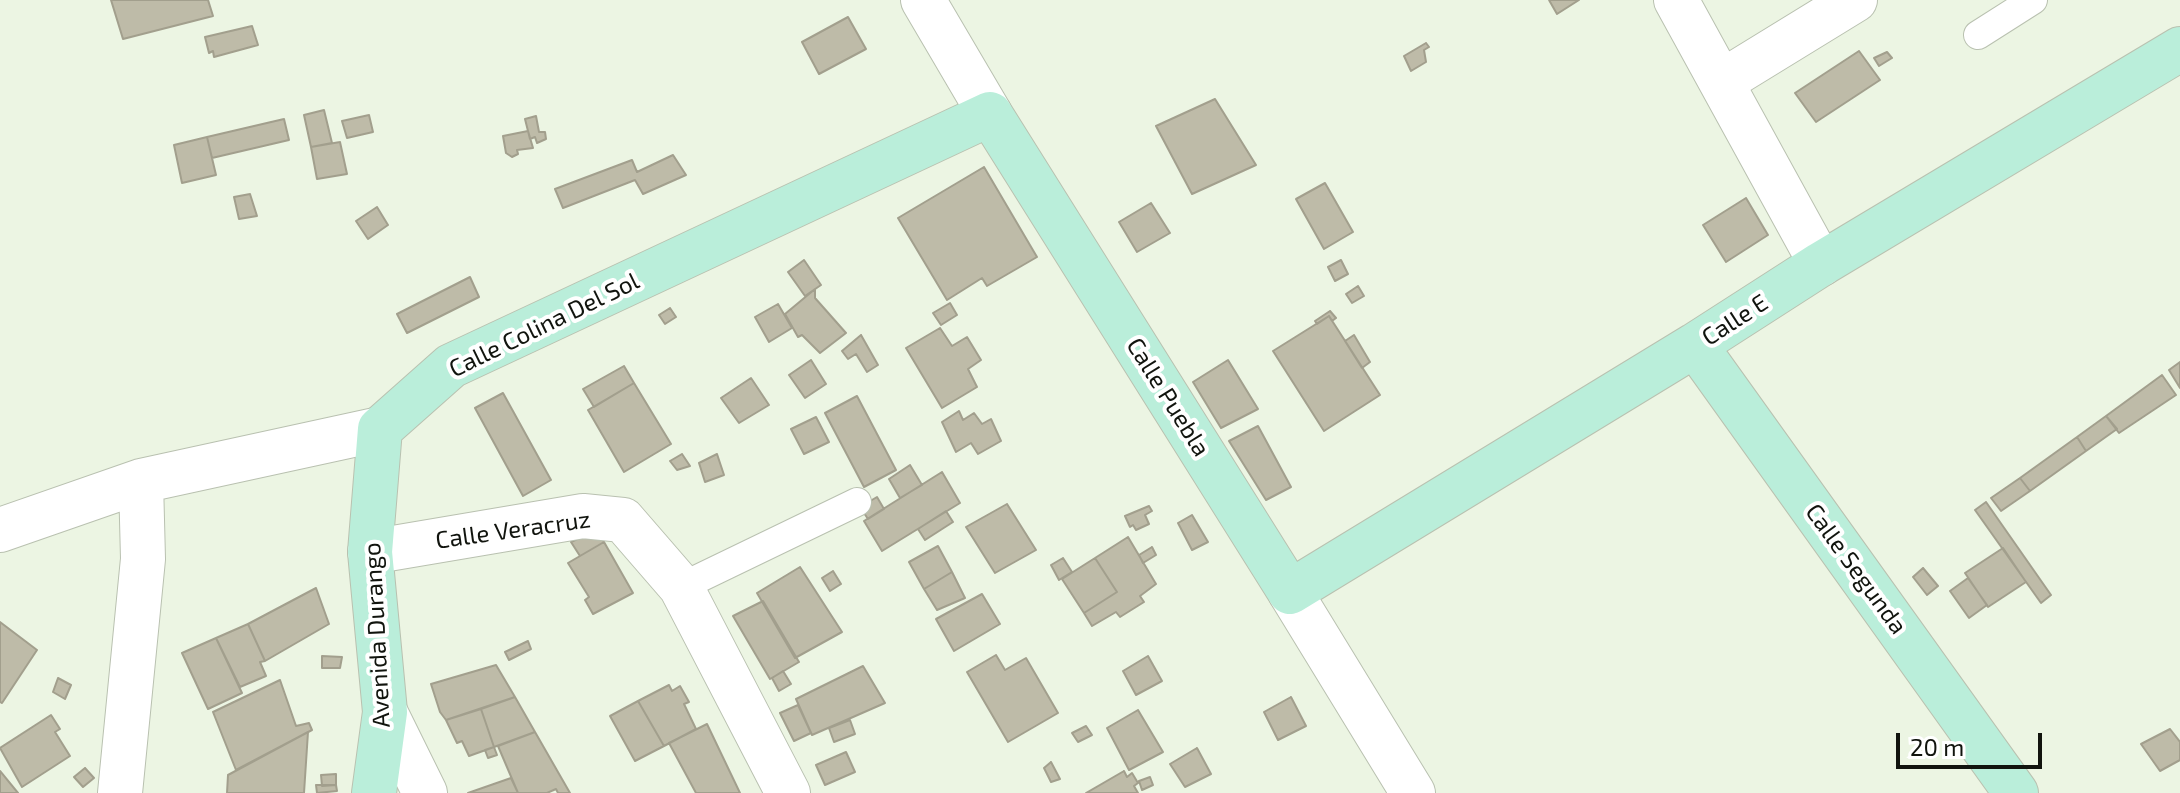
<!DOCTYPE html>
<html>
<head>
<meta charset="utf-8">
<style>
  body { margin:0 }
  #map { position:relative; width:2180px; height:793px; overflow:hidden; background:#ecf5e3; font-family:"Exo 2",sans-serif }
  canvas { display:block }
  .scale { position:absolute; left:1896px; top:733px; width:146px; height:36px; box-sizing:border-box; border:4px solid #11140e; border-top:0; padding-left:10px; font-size:24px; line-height:28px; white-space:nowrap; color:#11140e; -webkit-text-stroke:6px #fff; paint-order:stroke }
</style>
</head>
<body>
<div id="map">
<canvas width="2180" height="793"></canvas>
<div class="scale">20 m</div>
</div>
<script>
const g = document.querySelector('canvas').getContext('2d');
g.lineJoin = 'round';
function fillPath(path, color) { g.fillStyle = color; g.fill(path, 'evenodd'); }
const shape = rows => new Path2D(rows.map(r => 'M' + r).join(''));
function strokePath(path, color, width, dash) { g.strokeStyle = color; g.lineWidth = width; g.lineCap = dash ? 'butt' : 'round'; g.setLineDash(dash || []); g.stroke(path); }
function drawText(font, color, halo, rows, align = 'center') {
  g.font = font + ' "Exo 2",sans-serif'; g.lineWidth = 8; g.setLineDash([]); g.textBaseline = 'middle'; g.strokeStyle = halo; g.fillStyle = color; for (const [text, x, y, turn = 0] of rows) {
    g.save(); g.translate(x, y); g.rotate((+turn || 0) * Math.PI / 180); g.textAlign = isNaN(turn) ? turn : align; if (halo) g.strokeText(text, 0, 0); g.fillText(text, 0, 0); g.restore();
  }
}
const building = shape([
  [111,0,208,0,213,16,123,39,111,0],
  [1549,0,1579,0,1557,14,1549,0],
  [848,17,866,49,819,74,802,42,848,17],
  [252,26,258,45,214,57,213,51,209,53,205,37,252,26],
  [1426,43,1429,47,1424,50,1426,62,1411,71,1404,56,1426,43],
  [1859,51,1880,80,1816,122,1795,93,1859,51],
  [1887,52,1892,58,1879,66,1874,58,1887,52],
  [1215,99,1256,165,1192,194,1156,126,1215,99],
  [324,110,332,143,311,147,304,115,324,110],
  [369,115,373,132,347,138,342,121,369,115],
  [536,116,539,132,545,132,546,139,537,143,535,137,530,139,525,119,536,116],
  [284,119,289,140,212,158,207,137,284,119],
  [528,131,533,148,517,150,518,154,512,157,506,153,503,136,528,131],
  [207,137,216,175,182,183,174,145,207,137],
  [340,142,347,174,317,179,311,147,340,142],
  [673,155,686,175,643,194,635,180,563,208,555,189,632,160,637,172,673,155],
  [984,167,1037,257,987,286,982,278,947,300,898,218,984,167],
  [1325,183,1353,232,1324,249,1296,199,1325,183],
  [250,194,257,216,239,219,234,197,250,194],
  [1746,198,1768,235,1726,262,1703,225,1746,198],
  [1151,203,1170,233,1137,252,1119,222,1151,203],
  [377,207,388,225,368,239,356,221,377,207],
  [804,260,821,285,805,296,788,272,804,260],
  [1341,260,1348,274,1335,281,1328,267,1341,260],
  [470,277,479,297,407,333,397,314,470,277],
  [1358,286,1364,296,1352,303,1346,294,1358,286],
  [815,289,815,298,846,333,820,353,802,335,798,337,785,314,815,289],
  [950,303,957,315,941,325,933,313,950,303],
  [778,304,792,328,769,342,755,317,778,304],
  [670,308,676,317,665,324,659,315,670,308],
  [1330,311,1336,318,1332,321,1329,316,1317,324,1315,321,1330,311],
  [1329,316,1380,395,1324,431,1273,351,1329,316],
  [940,328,952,346,967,337,981,360,968,369,977,387,942,408,906,348,940,328],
  [861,335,878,365,867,372,856,354,848,359,842,351,861,335],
  [1354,335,1370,362,1362,368,1345,341,1354,335],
  [811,360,826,384,805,398,789,375,811,360],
  [1228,360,1258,409,1221,428,1193,382,1228,360],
  [2180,362,2180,388,2169,370,2180,362],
  [624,366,634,383,594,407,583,389,624,366],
  [2162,375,2176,395,2119,433,2106,416,2162,375],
  [751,378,769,405,739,423,721,398,751,378],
  [634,383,671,444,624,472,588,410,634,383],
  [503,393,551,480,523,496,475,408,503,393],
  [857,396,896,470,864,487,825,413,857,396],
  [959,411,963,420,974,413,982,424,991,419,1001,441,978,454,971,443,956,452,942,422,959,411],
  [2106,416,2117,429,2086,451,2077,437,2106,416],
  [816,417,829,442,804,454,791,429,816,417],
  [1258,426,1291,487,1266,500,1229,441,1258,426],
  [2077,437,2086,451,2030,491,2020,478,2077,437],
  [682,454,690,466,677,470,670,461,682,454],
  [717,454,724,475,705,482,699,463,717,454],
  [910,465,922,485,900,498,889,479,910,465],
  [942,472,960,503,882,551,864,521,942,472],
  [2020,478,2030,491,2001,511,1991,498,2020,478],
  [877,497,884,509,868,519,860,507,877,497],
  [1986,502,2051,595,2041,603,1975,510,1986,502],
  [1007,504,1036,550,995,573,966,527,1007,504],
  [1149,506,1152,511,1145,515,1149,524,1136,530,1133,525,1130,527,1125,516,1149,506],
  [946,511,953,522,925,540,918,529,946,511],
  [1192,515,1208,542,1192,550,1178,523,1192,515],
  [597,530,604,542,580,556,571,542,597,530],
  [1128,537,1156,584,1140,596,1144,602,1120,617,1116,612,1092,626,1084,613,1117,592,1095,558,1128,537],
  [604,542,633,593,593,614,585,600,589,597,568,563,604,542],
  [938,546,952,572,924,589,909,562,938,546],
  [1152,547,1156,555,1143,563,1139,555,1152,547],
  [2003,548,2026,582,1988,607,1965,573,2003,548],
  [1063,558,1072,572,1059,580,1051,565,1063,558],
  [1095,558,1117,592,1084,613,1062,579,1095,558],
  [800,567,842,632,795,658,757,593,800,567],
  [1923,568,1938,586,1927,595,1913,577,1923,568],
  [833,571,841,584,830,591,822,578,833,571],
  [952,572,965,598,937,610,924,589,952,572],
  [1968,578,1987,605,1969,618,1950,591,1968,578],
  [316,588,329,624,265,661,248,624,316,588],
  [982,594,1000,624,954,651,936,619,982,594],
  [763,601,799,662,770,679,733,616,763,601],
  [0,622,37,650,2,703,0,702,0,622],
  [248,624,265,661,260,662,266,676,240,687,216,638,248,624],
  [216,638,242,693,208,709,182,653,216,638],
  [528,641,531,649,509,660,505,652,528,641],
  [996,655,1005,670,1026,658,1058,713,1008,742,967,672,996,655],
  [322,656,342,657,340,668,322,668,322,656],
  [1148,656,1162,681,1136,695,1123,671,1148,656],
  [496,665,515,697,446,720,440,712,431,684,496,665],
  [863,666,885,703,812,735,796,699,863,666],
  [783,671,791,684,779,691,772,678,783,671],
  [58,678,71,685,65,699,53,692,58,678],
  [280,680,296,726,309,723,312,730,236,770,213,712,280,680],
  [669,685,672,691,680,686,689,702,684,704,696,729,664,746,638,701,669,685],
  [515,697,535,732,494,747,481,709,515,697],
  [1291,697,1306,726,1278,740,1264,712,1291,697],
  [638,701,664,746,635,761,610,716,638,701],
  [798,705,811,733,794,741,780,713,798,705],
  [481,709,494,747,469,756,462,741,457,743,446,720,481,709],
  [1138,710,1163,752,1129,770,1107,728,1138,710],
  [51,715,60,729,55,732,70,756,22,787,0,748,51,715],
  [850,720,855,734,834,742,829,728,850,720],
  [707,724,740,793,696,793,669,743,707,724],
  [1086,726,1092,735,1078,742,1072,733,1086,726],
  [2170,729,2180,742,2180,760,2160,771,2141,744,2170,729],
  [308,732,304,793,227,793,228,775,308,732],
  [535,732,570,793,558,793,556,789,547,793,518,793,498,746,535,732],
  [494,747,497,755,488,758,485,750,494,747],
  [1197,748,1211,774,1185,787,1170,764,1197,748],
  [846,752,855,772,825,785,816,765,846,752],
  [1051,762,1060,779,1051,782,1044,768,1051,762],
  [85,768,94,778,83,787,74,777,85,768],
  [0,771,18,793,0,793,0,771],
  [1124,771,1127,777,1132,773,1138,783,1134,786,1138,793,1086,793,1124,771],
  [336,774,336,785,322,786,321,775,336,774],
  [1150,777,1153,785,1142,790,1139,781,1150,777],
  [511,778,518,793,468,793,511,778],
  [316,785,336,785,337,791,317,793,316,785]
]);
fillPath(building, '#bebba8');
strokePath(building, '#a29f8d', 2);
const lane = shape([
  [1978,35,2033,0],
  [681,587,857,502]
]);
const street = shape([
  [923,0,990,114],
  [1676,0,1821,264],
  [1723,81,1855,0],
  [0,530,141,481,380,429],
  [370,552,583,516,623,520,681,587,788,793],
  [1290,592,1413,793],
  [385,712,425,793],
  [120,793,143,559,141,481]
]);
const secondary = shape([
  [1695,345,2016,793],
  [374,793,385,712,370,552,380,429,451,366,990,114,1290,592,1695,345,1821,264,2180,49]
]);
strokePath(lane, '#b9c1b0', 30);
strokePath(street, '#b9c1b0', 46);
strokePath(secondary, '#b9c1b0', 46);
strokePath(lane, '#fff', 28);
strokePath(street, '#fff', 44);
strokePath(secondary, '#baeeda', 44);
drawText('24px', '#11140e', '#fff', [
  ["Calle E",1735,320,-33],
  ["Calle Colina Del Sol",544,325,-26],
  ["Calle Puebla",1168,397,58],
  ["Calle Veracruz",513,530,-8],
  ["Calle Segunda",1856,569,54],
  ["Avenida Durango",377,635,-93]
]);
</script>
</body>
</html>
